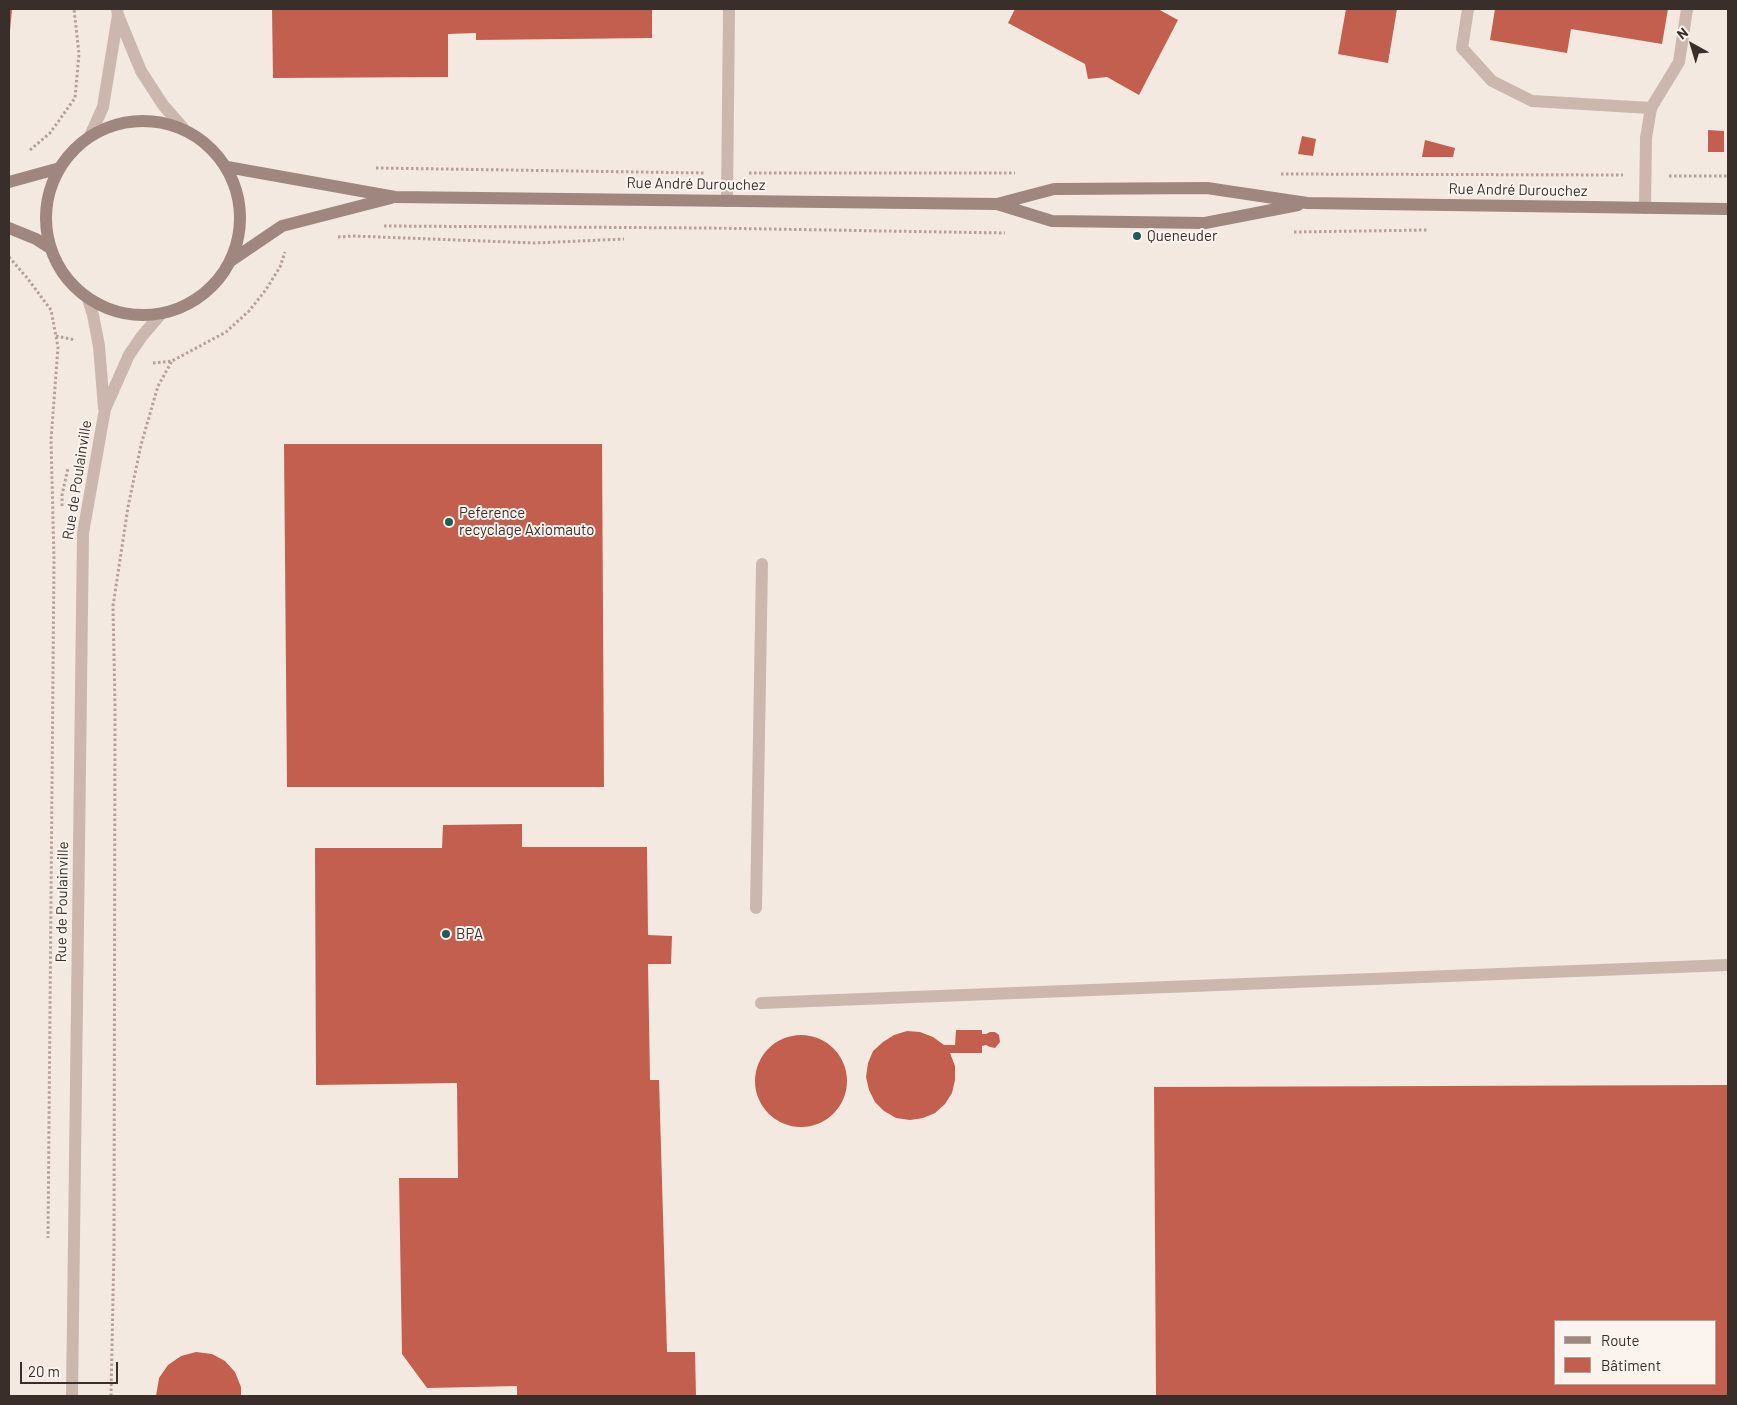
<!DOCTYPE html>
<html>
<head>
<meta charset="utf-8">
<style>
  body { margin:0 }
  #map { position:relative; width:1737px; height:1405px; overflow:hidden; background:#f3e9e1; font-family:Barlow,sans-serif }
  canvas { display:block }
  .frame { position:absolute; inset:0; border:10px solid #3a2e2b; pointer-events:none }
  .legend { position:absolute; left:1554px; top:1320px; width:162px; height:65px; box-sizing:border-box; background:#faf3ee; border:1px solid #ada4a0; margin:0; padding:6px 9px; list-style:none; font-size:15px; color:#3a2e2b }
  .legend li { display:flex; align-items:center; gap:10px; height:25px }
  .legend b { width:25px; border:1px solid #ada4a0 }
  .north { position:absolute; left:1667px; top:20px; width:50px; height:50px; -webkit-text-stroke:4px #faf3ee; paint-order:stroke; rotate:321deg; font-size:14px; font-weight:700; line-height:20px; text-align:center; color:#3a2e2b }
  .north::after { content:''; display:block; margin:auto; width:18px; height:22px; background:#3a2e2b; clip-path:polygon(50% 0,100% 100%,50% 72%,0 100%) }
  .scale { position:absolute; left:20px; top:1362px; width:98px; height:22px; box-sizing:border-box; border:2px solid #3a2e2b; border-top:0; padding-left:6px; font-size:15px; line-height:18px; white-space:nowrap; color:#3a2e2b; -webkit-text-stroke:4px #faf3ee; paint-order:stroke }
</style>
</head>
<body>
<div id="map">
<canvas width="1737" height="1405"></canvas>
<div class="frame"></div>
<ul class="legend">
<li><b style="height:6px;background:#9f867e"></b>Route</li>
<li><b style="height:14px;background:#c35f4f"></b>Bâtiment</li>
</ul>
<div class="north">N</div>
<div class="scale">20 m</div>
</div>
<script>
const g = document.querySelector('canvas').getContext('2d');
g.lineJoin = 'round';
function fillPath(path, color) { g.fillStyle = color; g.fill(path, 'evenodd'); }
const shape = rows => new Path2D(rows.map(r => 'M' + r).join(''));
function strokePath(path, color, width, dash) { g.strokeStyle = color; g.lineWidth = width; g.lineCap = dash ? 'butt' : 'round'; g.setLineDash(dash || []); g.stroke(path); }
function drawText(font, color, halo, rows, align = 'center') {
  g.font = font + ' Barlow,sans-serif'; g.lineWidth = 4; g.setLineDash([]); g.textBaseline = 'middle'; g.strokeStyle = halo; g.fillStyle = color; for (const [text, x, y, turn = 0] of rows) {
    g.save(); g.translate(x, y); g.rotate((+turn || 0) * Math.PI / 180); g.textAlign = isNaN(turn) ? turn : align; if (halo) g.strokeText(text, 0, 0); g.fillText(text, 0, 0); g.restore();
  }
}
fillPath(shape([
  [9,9,12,9,10,31,9,31],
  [272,9,652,9,652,38,476,40,476,33,448,34,448,77,273,78],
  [1015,9,1158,9,1178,20,1139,95,1107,77,1088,79,1085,64,1008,23],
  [1346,9,1397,9,1388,63,1338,54],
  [1495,9,1668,9,1662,44,1571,29,1567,53,1490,40],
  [1708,130,1724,131,1724,152,1708,152],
  [1302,136,1316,139,1313,156,1298,154],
  [1425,140,1455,148,1453,157,1422,157],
  [284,444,602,444,604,787,287,787],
  [522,824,522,847,647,847,648,935,672,936,671,964,648,964,650,1080,659,1080,667,1352,695,1352,696,1396,517,1396,517,1386,427,1388,402,1354,399,1178,458,1178,457,1083,316,1085,315,848,442,848,443,825],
  [956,1030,982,1030,982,1034,986,1034,990,1032,995,1032,999,1035,1000,1042,995,1048,990,1047,986,1045,982,1046,982,1053,950,1053,955,1066,955,1080,952,1093,945,1104,935,1113,923,1118,910,1120,896,1118,884,1111,875,1102,869,1090,866,1077,868,1063,873,1051,883,1042,894,1035,907,1031,920,1032,933,1037,944,1045,955,1045],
  '755 1081a46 46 0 1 1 92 0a46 46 0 1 1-92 0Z',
  [1728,1085,1728,1396,1156,1396,1154,1087],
  [1556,1321,1716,1321,1716,1384,1556,1384],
  [196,1352,212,1354,225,1361,235,1372,241,1387,241,1396,156,1396,159,1378,168,1365,181,1356]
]), '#c35f4f');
strokePath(shape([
  [30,150,50,133,75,98,79,54,74,9],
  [376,168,705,173],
  [749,173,1015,173],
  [1281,174,1623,175],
  [1669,176,1728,176],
  [384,226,708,228,1005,233],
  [1294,232,1427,230],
  [338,237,353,236,535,243,624,239],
  [9,257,28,279,51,310,58,347,51,440,54,559,48,1238],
  [56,336,75,340],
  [153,363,172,361,226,332,249,311,265,291,280,267,285,252],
  [62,506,62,495,68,468],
  [111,1396,114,1249,115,705,113,606,128,507,141,445,158,386,172,361]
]), '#b7a197', 3, [2.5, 2.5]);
strokePath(shape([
  [1468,9,1462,48,1492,81,1532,101,1651,108],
  [1645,208,1646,138,1651,108,1679,62,1687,9],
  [756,908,762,564],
  [761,1003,1728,965]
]), '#cbb7ad', 12);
strokePath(shape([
  [727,201,729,9],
  [88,299,93,315,99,346,104,408],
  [72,1396,83,533,105,409,129,355,142,336,160,315]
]), '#cbb7ad', 12);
strokePath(shape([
  [117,9,118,15,141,71,163,105,183,128],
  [90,136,103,107,118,15]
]), '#cbb7ad', 12);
strokePath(shape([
  '46 218a97 97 0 1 1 194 0a97 97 0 1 1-194 0Z',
  [227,167,395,197,997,204,1054,189,1207,188,1307,203,1728,209],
  [9,182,60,168],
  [997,204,1052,221,1205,223,1298,205],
  [9,228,36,239,50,248],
  [232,260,282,226,391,198]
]), '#9f867e', 12);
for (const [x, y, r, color] of [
  [1137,236,5,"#215b58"],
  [449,522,5,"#215b58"],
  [446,934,5,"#215b58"]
]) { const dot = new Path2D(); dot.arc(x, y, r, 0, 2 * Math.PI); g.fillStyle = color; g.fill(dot); strokePath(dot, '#faf3ee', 2); }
drawText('15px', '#3a2e2b', '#faf3ee', [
  ["Rue André Durouchez",696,184,1],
  ["Rue André Durouchez",1518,190,1],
  ["Rue de Poulainville",77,480,-81],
  ["Rue de Poulainville",62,902,-89]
]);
drawText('15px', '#3a2e2b', '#faf3ee', [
  ["Queneuder",1147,236],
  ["Peference",459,513],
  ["recyclage Axiomauto",459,530],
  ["BPA",456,934]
], 'left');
</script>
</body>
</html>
